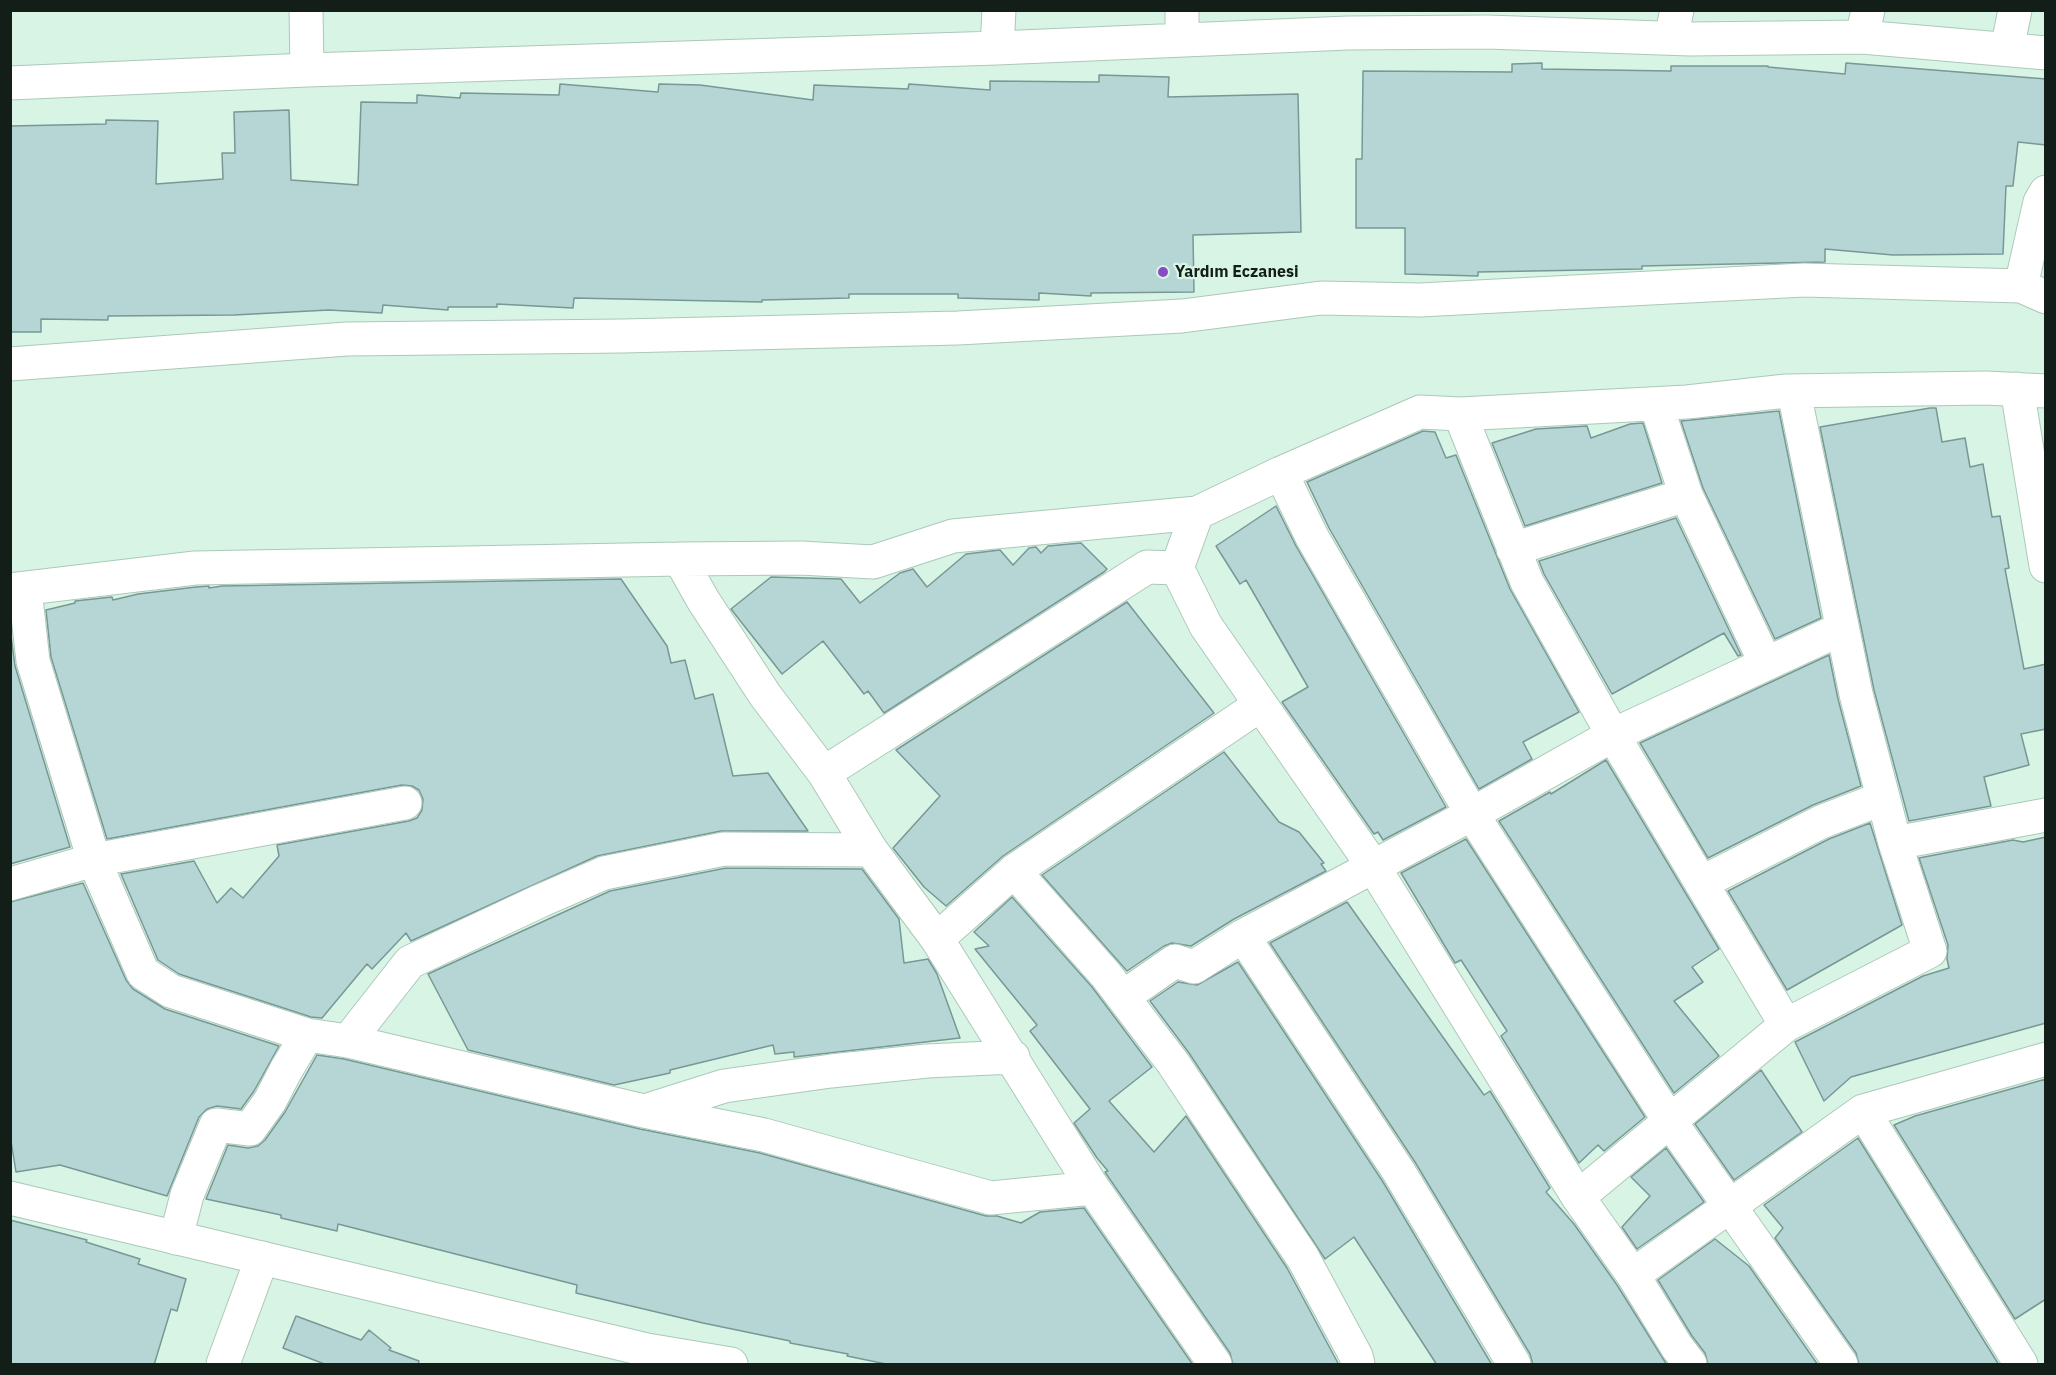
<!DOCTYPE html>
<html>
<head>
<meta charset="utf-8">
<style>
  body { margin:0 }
  #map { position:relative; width:2056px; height:1375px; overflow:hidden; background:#d8f4e5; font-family:"IBM Plex Sans",sans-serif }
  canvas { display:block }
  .frame { position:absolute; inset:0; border:12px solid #141e19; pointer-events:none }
</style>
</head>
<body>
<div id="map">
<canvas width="2056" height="1375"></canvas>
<div class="frame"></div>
</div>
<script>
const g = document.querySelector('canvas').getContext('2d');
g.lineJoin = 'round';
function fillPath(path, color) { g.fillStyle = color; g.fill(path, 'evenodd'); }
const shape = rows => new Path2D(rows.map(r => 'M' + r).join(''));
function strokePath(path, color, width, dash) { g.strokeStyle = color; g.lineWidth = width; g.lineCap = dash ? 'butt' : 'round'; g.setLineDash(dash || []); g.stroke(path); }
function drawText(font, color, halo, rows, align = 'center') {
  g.font = font + ' "IBM Plex Sans",sans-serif'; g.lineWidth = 4.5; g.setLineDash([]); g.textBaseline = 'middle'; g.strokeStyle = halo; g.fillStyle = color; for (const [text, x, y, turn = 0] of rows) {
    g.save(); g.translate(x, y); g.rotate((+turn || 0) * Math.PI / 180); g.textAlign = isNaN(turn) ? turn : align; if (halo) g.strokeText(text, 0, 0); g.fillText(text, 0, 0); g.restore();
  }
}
const building = shape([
  [1542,63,1542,69,1671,71,1671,66,1768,66,1768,67,1845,74,1846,63,2046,79,2046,145,2018,142,2013,186,2006,186,2003,254,1893,255,1825,249,1825,262,1642,266,1642,269,1478,272,1478,276,1405,274,1405,228,1356,228,1356,159,1362,159,1363,71,1512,72,1512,64,1542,63],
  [1099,75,1169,77,1168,97,1298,94,1301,232,1193,235,1194,292,1091,293,1091,296,1039,293,1039,300,958,298,958,294,849,294,849,298,762,300,762,302,574,298,573,308,497,304,497,307,448,307,448,310,383,305,382,313,329,310,234,315,108,316,108,320,41,319,41,332,10,332,10,126,106,124,106,120,158,121,156,184,223,179,222,153,235,153,234,112,289,110,291,180,358,185,361,102,417,103,417,95,460,98,461,93,559,95,560,84,658,92,659,84,700,85,813,100,814,85,908,89,909,84,990,90,990,81,1099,82,1099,75],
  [1930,408,1936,408,1942,442,1965,438,1970,467,1983,464,1992,517,2000,516,2009,568,2005,569,2024,669,2046,664,2046,729,2021,734,2029,765,1984,777,1991,806,1909,821,1874,690,1820,427,1930,408],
  [1779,411,1821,618,1775,639,1703,488,1681,421,1779,411],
  [1643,423,1662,483,1525,526,1492,443,1536,429,1587,426,1591,438,1630,424,1643,423],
  [1423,431,1435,432,1446,458,1456,455,1510,589,1579,712,1523,742,1532,759,1479,789,1329,528,1307,482,1423,431],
  [1276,506,1296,546,1446,807,1383,840,1378,832,1374,834,1282,702,1308,687,1246,580,1240,584,1216,546,1276,506],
  [1676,518,1741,655,1738,656,1724,633,1612,694,1544,574,1539,561,1676,518],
  [1081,543,1107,569,1104,572,884,713,868,691,864,694,823,641,782,674,731,609,771,577,841,579,860,603,900,573,913,569,927,587,966,554,1000,550,1013,565,1029,548,1036,547,1041,553,1048,546,1081,543],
  [621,579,667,646,671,663,685,660,695,699,713,694,733,776,768,773,808,831,721,831,597,856,411,941,406,933,372,969,367,964,322,1018,311,1017,179,974,158,960,121,874,194,861,217,903,231,888,243,898,279,856,277,845,409,821,417,818,422,810,423,799,419,790,412,786,402,785,107,839,51,657,46,610,75,603,75,601,112,597,113,600,138,594,196,587,209,586,209,588,222,586,621,579],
  [1127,602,1214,713,1003,856,946,906,924,887,893,848,940,796,896,750,1127,602],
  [10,628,15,666,70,847,10,864,10,628],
  [1829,655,1838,699,1861,786,1813,805,1708,858,1640,743,1829,655],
  [1224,752,1279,822,1299,832,1324,863,1321,864,1326,871,1234,919,1191,946,1172,943,1164,946,1127,971,1042,875,1224,752],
  [1606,760,1719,949,1692,967,1703,982,1674,1001,1719,1056,1674,1093,1499,821,1550,792,1551,794,1606,760],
  [1870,823,1902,925,1787,990,1728,891,1829,839,1870,823],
  [2046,837,2046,1023,1851,1077,1824,1101,1795,1042,1923,976,1949,968,1947,959,1948,945,1919,858,2013,840,2023,842,2046,837],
  [1466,839,1645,1117,1604,1151,1598,1145,1579,1163,1501,1036,1507,1031,1461,960,1455,963,1401,873,1466,839],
  [726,868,862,869,899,919,904,963,928,959,937,974,960,1038,794,1057,794,1052,775,1054,773,1045,670,1070,670,1073,614,1085,468,1050,428,974,610,891,726,868],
  [83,883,126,980,133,989,165,1009,279,1046,254,1091,241,1109,217,1106,207,1109,199,1117,167,1196,60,1165,16,1172,10,1135,10,902,83,883],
  [1012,897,1092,987,1152,1067,1109,1101,1154,1152,1186,1116,1287,1268,1339,1365,1233,1365,1230,1353,1109,1178,1105,1172,1108,1171,1097,1158,1074,1123,1090,1109,1030,1031,1037,1025,975,949,989,946,974,932,1012,897],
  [1347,902,1484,1095,1490,1091,1550,1188,1546,1192,1574,1224,1617,1285,1667,1365,1533,1365,1530,1354,1415,1162,1270,943,1347,902],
  [1238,962,1383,1182,1492,1365,1437,1365,1354,1237,1325,1259,1189,1053,1150,1001,1178,982,1197,985,1238,962],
  [317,1055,344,1059,640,1129,760,1153,986,1216,997,1216,1021,1223,1040,1212,1084,1208,1193,1365,891,1365,847,1356,848,1354,790,1343,790,1341,703,1323,576,1293,577,1285,338,1224,337,1231,281,1218,281,1215,206,1199,228,1145,248,1148,258,1146,265,1140,285,1112,317,1055],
  [1761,1070,1802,1132,1734,1180,1695,1124,1761,1070],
  [2046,1079,2046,1299,2015,1319,1894,1125,1915,1116,2046,1079],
  [1858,1138,1999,1365,1859,1365,1856,1353,1775,1238,1783,1228,1764,1205,1858,1138],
  [1666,1148,1704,1202,1637,1249,1622,1227,1650,1196,1631,1177,1666,1148],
  [10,1220,87,1240,86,1242,140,1259,138,1264,186,1279,177,1311,171,1309,154,1365,10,1365,10,1220],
  [1715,1239,1749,1266,1818,1365,1708,1365,1705,1353,1692,1336,1658,1280,1715,1239],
  [296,1316,361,1340,369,1330,391,1348,389,1350,419,1361,418,1365,327,1365,283,1348,296,1316]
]);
fillPath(building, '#b5d6d4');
strokePath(building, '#779895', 1.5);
const minor = shape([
  [306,10,307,70],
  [1862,37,1868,10],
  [1671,38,1677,10],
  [1182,40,1182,10],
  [997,48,999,10],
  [2007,49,2015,10],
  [10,83,307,70,997,48,1348,33,1487,32,1690,39,1862,37,2046,53],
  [2021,286,2040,202,2046,192],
  [10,364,347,339,623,336,958,328,1182,316,1321,298,1420,300,1804,280,2021,286,2046,297],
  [2017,389,2046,566],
  [1656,404,1686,495,1766,664],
  [1460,414,1527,582,1613,735,1786,1025],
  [1281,473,1312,537,1472,814,1669,1120,1841,1364],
  [1197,513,1177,568,1206,626,1373,866,1578,1197,1633,1275,1677,1347,1690,1364],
  [1513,549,1686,495],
  [680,559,703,600,765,695,824,773,871,850,937,939,1093,1188,1215,1364],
  [25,589,33,661,94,860,143,973,171,991,307,1035,348,1041,644,1111,764,1135,991,1198,1093,1188],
  [10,590,195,568,680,559,801,558,873,562,953,536,1197,513,1281,473,1420,412,1460,414,1687,402,1786,391,1986,388,2046,391],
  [824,773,1147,567,1177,568],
  [1895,843,2046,815],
  [1014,871,1106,975,1173,1063,1303,1258,1356,1356,1358,1364],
  [1701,883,1821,822,1883,798],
  [10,884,94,860,405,803],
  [1243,936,1399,1172,1514,1364],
  [937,939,1014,871,1260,705],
  [1123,997,1175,961,1194,967,1243,936,1472,814,1613,735,1841,629],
  [348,1041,410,962,540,901,604,873,724,849,871,850],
  [648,1110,724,1086,831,1071,927,1061,1013,1057],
  [1863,1111,2021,1364],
  [1578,1197,1786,1025,1930,951,1895,843,1856,694,1797,407,1795,391],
  [176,1238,187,1195,216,1125,250,1129,270,1101,286,1070,307,1035],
  [1633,1275,1863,1111,2046,1059],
  [223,1364,262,1258]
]);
const tertiary = shape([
  [10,1198,647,1350,731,1364]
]);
strokePath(minor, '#acc8b9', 35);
strokePath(tertiary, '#acc8b9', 35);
strokePath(minor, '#fff', 33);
strokePath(tertiary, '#fff', 33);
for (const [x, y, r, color] of [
  [1163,272,6,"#884cc2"]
]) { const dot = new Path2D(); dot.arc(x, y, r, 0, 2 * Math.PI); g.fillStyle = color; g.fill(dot); strokePath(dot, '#d8f4e5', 2); }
drawText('bold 16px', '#141e19', '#d8f4e5', [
  ["Yardım Eczanesi",1175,272]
], 'left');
</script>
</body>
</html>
